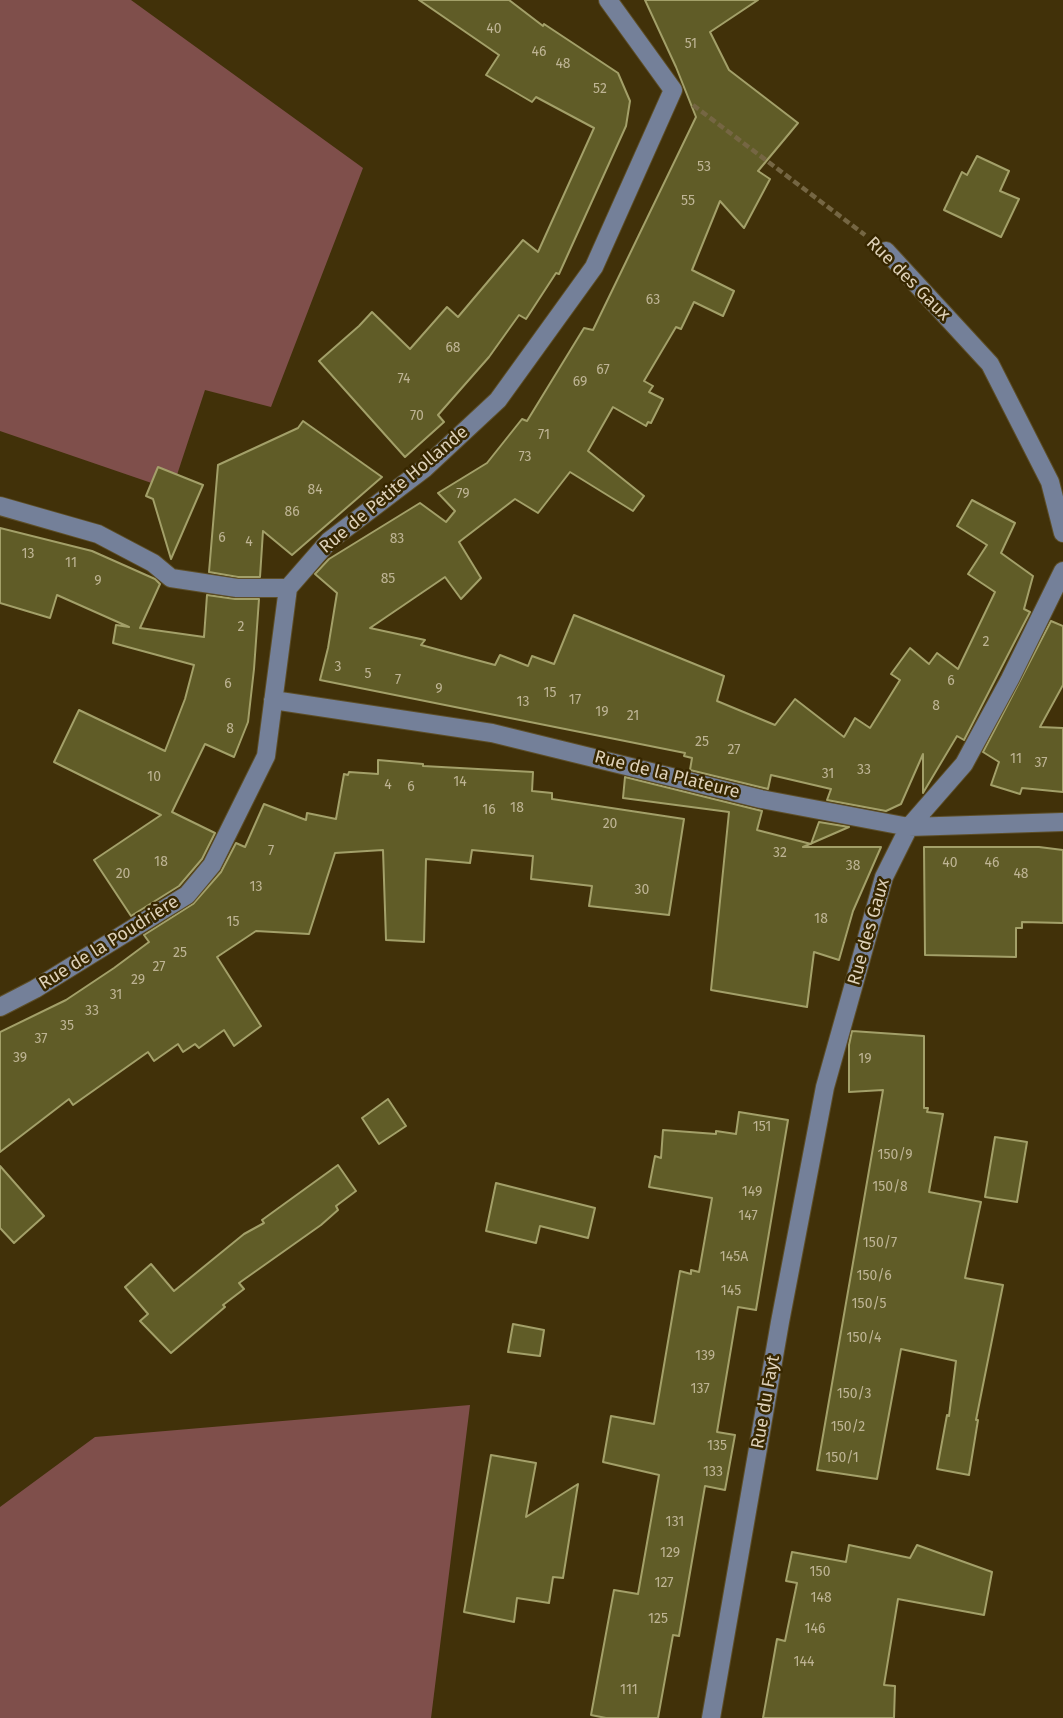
<!DOCTYPE html>
<html>
<head>
<meta charset="utf-8">
<style>
  body { margin:0 }
  canvas { display:block; background:#413109 }
</style>
</head>
<body>
<canvas width="1063" height="1718"></canvas>
<script>
const g = document.querySelector('canvas').getContext('2d');
g.lineJoin = 'round';
function fillPath(path, color) { g.fillStyle = color; g.fill(path, 'evenodd'); }
const shape = rows => new Path2D(rows.map(r => 'M' + r).join(''));
function strokePath(path, color, width, dash) { g.strokeStyle = color; g.lineWidth = width; g.lineCap = dash ? 'butt' : 'round'; g.setLineDash(dash || []); g.stroke(path); }
function drawText(font, color, halo, rows, align = 'center') {
  g.font = font + ' "Fira Sans",sans-serif'; g.lineWidth = 5; g.setLineDash([]); g.textBaseline = 'middle'; g.strokeStyle = halo; g.fillStyle = color; for (const [text, x, y, turn = 0] of rows) {
    g.save(); g.translate(x, y); g.rotate((+turn || 0) * Math.PI / 180); g.textAlign = isNaN(turn) ? turn : align; if (halo) g.strokeText(text, 0, 0); g.fillText(text, 0, 0); g.restore();
  }
}
fillPath(shape([
  [0,0,131,0,363,168,271,407,205,390,172,490,0,431],
  [470,1405,431,1718,0,1718,0,1507,95,1437]
]), '#7f4f4b');
const building = shape([
  [419,0,509,0,543,26,544,24,618,73,630,101,626,126,559,274,556,273,526,319,519,315,489,357,438,415,444,422,405,457,319,361,359,326,372,312,410,349,447,307,458,317,523,240,538,252,594,128,536,97,532,102,486,75,499,55,419,0],
  [645,0,758,0,710,32,729,70,798,123,758,171,770,179,744,228,720,201,692,270,734,291,723,316,694,302,681,329,676,327,644,381,653,386,649,392,663,399,651,423,648,422,646,426,613,407,588,451,644,496,633,511,570,472,538,513,515,499,459,542,481,578,461,599,445,577,370,628,425,640,421,645,495,665,500,655,528,666,532,656,554,664,574,615,724,676,717,701,775,725,795,699,844,737,855,718,870,728,900,680,891,674,910,648,929,664,937,653,958,669,995,592,968,574,987,545,957,526,972,500,1015,523,1001,553,1033,576,1024,609,1030,612,964,740,957,736,923,793,923,754,901,804,886,811,827,800,831,789,771,775,768,789,690,770,692,758,684,756,685,753,320,680,328,648,337,593,315,574,329,559,420,503,446,522,455,511,438,493,487,463,522,419,527,421,584,328,593,330,696,117,676,67,645,0],
  [977,156,1009,171,1000,191,1019,199,1001,237,944,210,962,172,967,175,977,156],
  [303,421,382,477,292,555,263,531,260,577,238,577,209,572,218,465,298,428,303,421],
  [158,467,203,485,171,559,153,499,146,496,158,467],
  [0,528,92,551,155,579,160,584,140,628,204,637,207,595,235,599,259,599,254,669,248,722,234,757,205,744,172,812,215,833,202,859,179,886,131,916,94,860,161,815,54,762,79,710,165,751,185,699,194,665,113,643,116,625,129,627,57,595,50,618,0,603,0,528],
  [1051,621,1063,626,1063,685,1040,727,1063,728,1063,792,1022,788,1020,794,991,785,999,762,983,752,1051,621],
  [378,760,423,764,423,766,533,772,532,791,552,793,552,799,684,819,669,915,589,906,592,886,531,879,533,856,472,850,470,863,426,859,424,942,386,940,383,850,335,853,309,934,256,931,217,957,261,1026,234,1046,224,1030,199,1048,195,1044,183,1052,178,1044,154,1061,148,1052,73,1105,69,1099,0,1152,0,1032,66,1000,114,968,149,942,144,935,193,904,221,872,236,843,245,847,264,804,306,820,307,813,336,819,344,774,348,775,349,772,378,774,378,760],
  [625,777,762,811,757,830,811,844,819,822,849,827,803,847,881,847,853,911,839,960,814,952,807,1007,711,990,729,812,623,798,625,777],
  [924,847,1039,847,1063,850,1063,923,1022,922,1022,928,1016,928,1016,957,925,955,924,847],
  [852,1031,924,1036,924,1108,928,1108,927,1112,943,1114,929,1192,981,1202,965,1278,1003,1285,976,1420,978,1420,969,1475,937,1469,947,1415,949,1416,956,1361,901,1349,877,1479,817,1470,883,1090,849,1092,849,1045,852,1031],
  [388,1099,406,1126,379,1144,362,1118,388,1099],
  [739,1112,788,1120,756,1310,738,1307,717,1432,735,1435,725,1490,705,1486,679,1636,673,1635,658,1718,606,1718,591,1715,614,1590,638,1594,659,1475,603,1462,611,1416,654,1424,680,1271,691,1274,691,1270,699,1272,712,1198,649,1187,655,1156,661,1158,663,1130,716,1134,716,1131,736,1134,739,1112],
  [995,1137,1027,1142,1017,1202,985,1197,995,1137],
  [338,1165,356,1191,336,1206,338,1210,321,1225,239,1283,244,1289,223,1305,225,1307,171,1353,140,1321,148,1314,125,1287,151,1264,174,1291,244,1234,264,1223,262,1220,338,1165],
  [0,1166,44,1216,14,1243,0,1228,0,1166],
  [496,1183,595,1208,588,1238,540,1226,536,1243,486,1231,496,1183],
  [513,1324,544,1330,540,1356,508,1352,513,1324],
  [491,1455,536,1463,526,1517,578,1484,563,1578,553,1577,549,1603,517,1598,514,1622,464,1612,491,1455],
  [849,1545,910,1558,917,1545,992,1572,984,1615,898,1599,884,1685,895,1686,894,1718,763,1718,777,1639,785,1641,797,1583,786,1581,792,1552,846,1562,849,1545]
]);
fillPath(building, '#605c27');
strokePath(building, '#a3a069', 2);
const minor = shape([
  [886,251,990,364,1050,482,1063,533],
  [0,506,98,534,153,563,171,578,237,588,288,588],
  [288,588,329,541,425,468,498,400,594,267,673,90,608,0],
  [273,700,492,733,761,799,909,827,1063,822],
  [0,1007,35,989,187,895,212,865,266,756,288,588],
  [711,1718,780,1322,825,1087,884,877,909,827,964,764,1010,679,1063,571]
]);
strokePath(minor, '#5d4e28', 20);
strokePath(shape([
  [693,105,865,235]
]), '#756643', 4.5, [7, 3.5]);
strokePath(minor, '#748099', 18);
drawText('14px', '#beb494', null, [
  ["40",494,29],
  ["51",691,44],
  ["46",539,52],
  ["48",563,64],
  ["52",600,89],
  ["53",704,167],
  ["55",688,201],
  ["63",653,300],
  ["68",453,348],
  ["67",603,370],
  ["74",404,379],
  ["69",580,382],
  ["70",417,416],
  ["71",544,435],
  ["73",525,457],
  ["84",315,490],
  ["79",463,494],
  ["86",292,512],
  ["6",222,538],
  ["83",397,539],
  ["4",249,542],
  ["13",28,554],
  ["11",71,563],
  ["85",388,579],
  ["9",98,581],
  ["2",241,627],
  ["2",986,642],
  ["3",338,667],
  ["5",368,674],
  ["7",398,680],
  ["6",951,681],
  ["6",228,684],
  ["9",439,689],
  ["15",550,693],
  ["17",575,700],
  ["13",523,702],
  ["8",936,706],
  ["19",602,712],
  ["21",633,716],
  ["8",230,729],
  ["25",702,742],
  ["27",734,750],
  ["11",1016,759],
  ["37",1041,763],
  ["33",864,770],
  ["31",828,774],
  ["10",154,777],
  ["14",460,782],
  ["4",388,785],
  ["6",411,787],
  ["18",517,808],
  ["16",489,810],
  ["20",610,824],
  ["7",271,851],
  ["32",780,853],
  ["18",161,862],
  ["40",950,863],
  ["46",992,863],
  ["38",853,866],
  ["20",123,874],
  ["48",1021,874],
  ["13",256,887],
  ["30",642,890],
  ["18",821,919],
  ["15",233,922],
  ["25",180,953],
  ["27",159,967],
  ["29",138,980],
  ["31",116,995],
  ["33",92,1011],
  ["35",67,1026],
  ["37",41,1039],
  ["39",20,1058],
  ["19",865,1059],
  ["151",762,1127],
  ["150/9",895,1155],
  ["150/8",890,1187],
  ["149",752,1192],
  ["147",748,1216],
  ["150/7",880,1243],
  ["145A",734,1257],
  ["150/6",874,1276],
  ["145",731,1291],
  ["150/5",869,1304],
  ["150/4",864,1338],
  ["139",705,1356],
  ["137",700,1389],
  ["150/3",854,1394],
  ["150/2",848,1427],
  ["135",717,1446],
  ["150/1",842,1458],
  ["133",713,1472],
  ["131",675,1522],
  ["129",670,1553],
  ["150",820,1572],
  ["127",664,1583],
  ["148",821,1598],
  ["125",658,1619],
  ["146",815,1629],
  ["144",804,1662],
  ["111",629,1690]
]);
drawText('18px', '#ded1b8', '#372700', [
  ["Rue des Gaux",908,279,45],
  ["Rue de Petite Hollande",394,490,-40],
  ["Rue de la Plateure",667,775,14],
  ["Rue des Gaux",869,932,-74],
  ["Rue de la Poudrière",109,943,-32],
  ["Rue du Fayt",766,1402,-80]
]);
</script>
</body>
</html>
